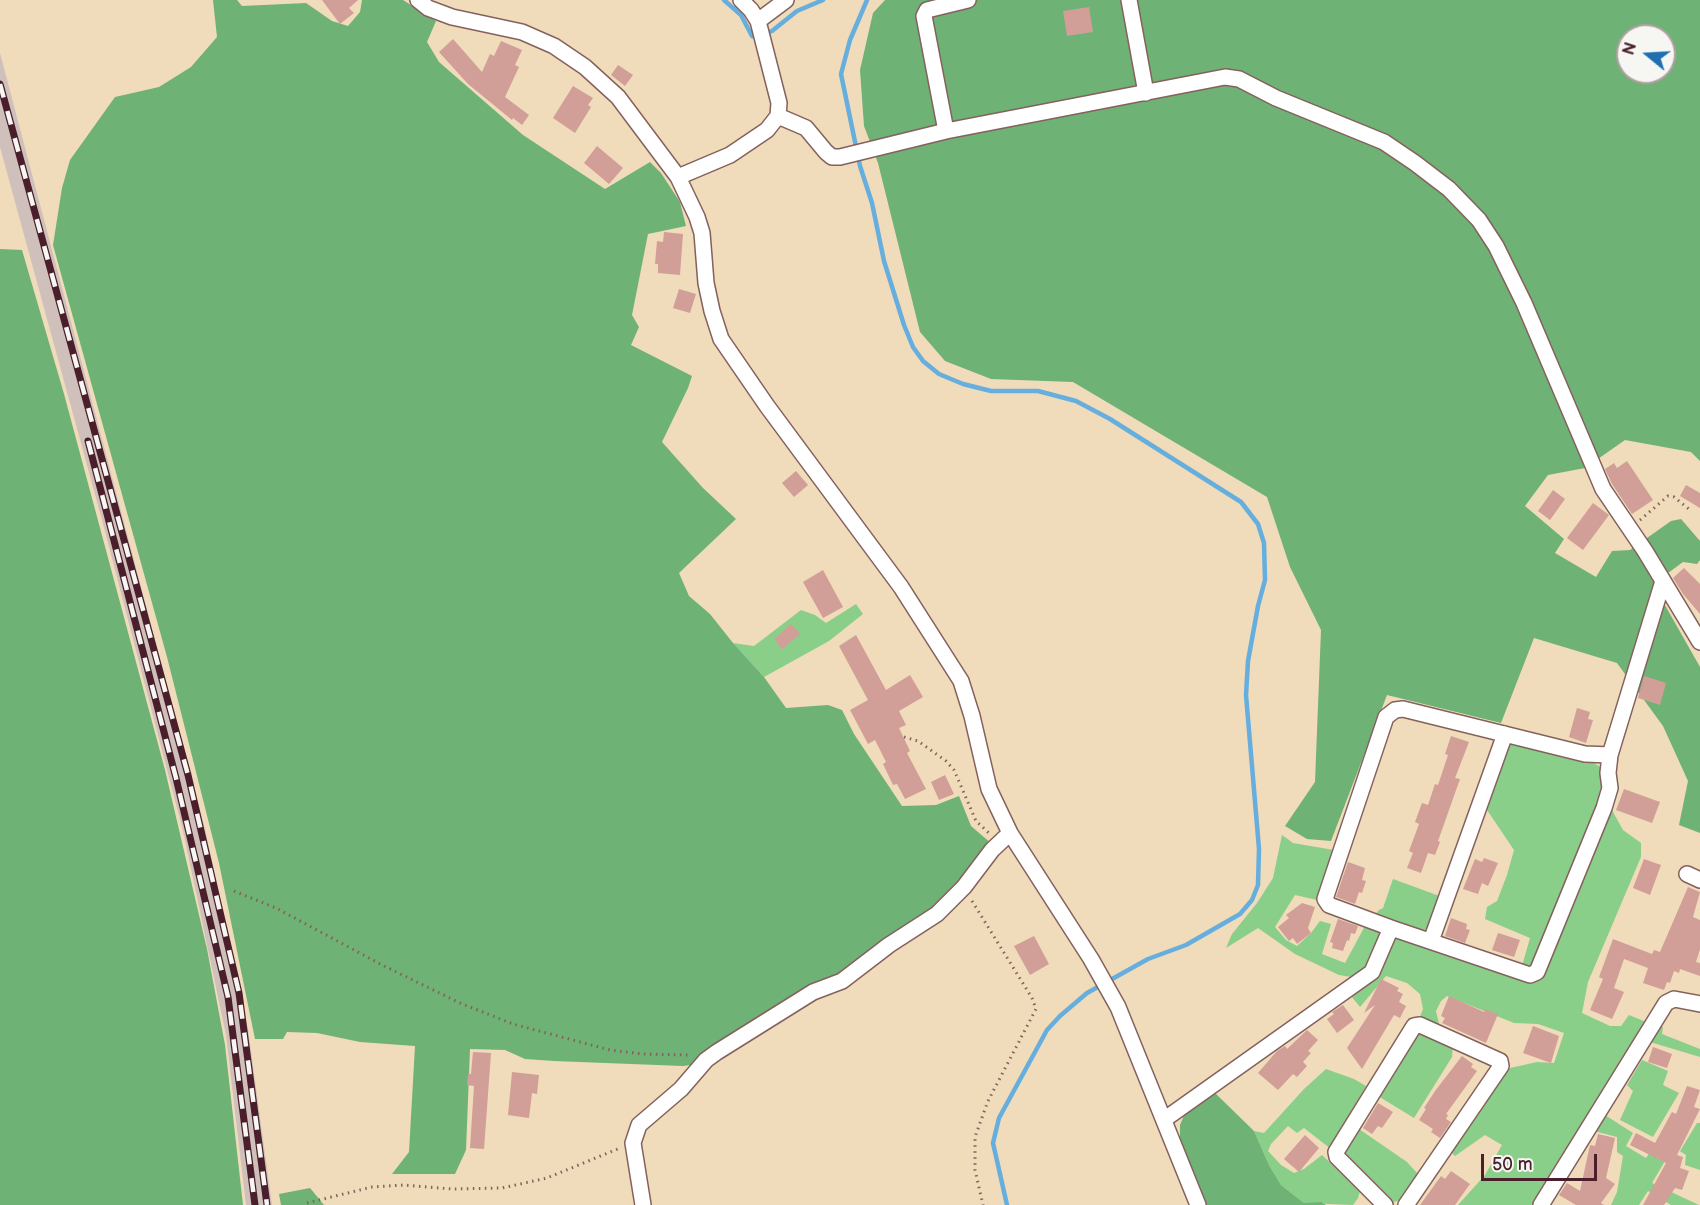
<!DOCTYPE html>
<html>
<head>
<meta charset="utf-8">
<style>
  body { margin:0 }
  #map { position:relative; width:1700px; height:1205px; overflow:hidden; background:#f0dbba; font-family:"Balsamiq Sans",sans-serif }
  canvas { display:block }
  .north { position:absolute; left:1616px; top:24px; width:60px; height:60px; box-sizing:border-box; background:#f6f6f2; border:2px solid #b1a0a2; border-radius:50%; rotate:288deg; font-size:16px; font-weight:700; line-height:24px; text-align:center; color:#4a1f2b }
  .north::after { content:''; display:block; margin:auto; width:21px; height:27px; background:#1f6fb2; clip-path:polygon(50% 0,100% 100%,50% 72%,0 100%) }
  .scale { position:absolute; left:1481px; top:1154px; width:116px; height:27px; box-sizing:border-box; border:3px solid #4a1f2b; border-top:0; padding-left:8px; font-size:18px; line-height:21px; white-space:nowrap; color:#4a1f2b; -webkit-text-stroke:4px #f6f6f2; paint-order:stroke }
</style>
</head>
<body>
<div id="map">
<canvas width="1700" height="1205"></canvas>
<div class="north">N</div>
<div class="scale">50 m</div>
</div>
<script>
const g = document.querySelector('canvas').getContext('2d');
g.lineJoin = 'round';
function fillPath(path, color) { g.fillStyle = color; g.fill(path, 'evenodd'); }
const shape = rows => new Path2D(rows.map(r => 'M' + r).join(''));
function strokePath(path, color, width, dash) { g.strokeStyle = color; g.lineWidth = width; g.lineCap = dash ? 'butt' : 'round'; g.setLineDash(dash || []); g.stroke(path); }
fillPath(shape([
  [0,53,205,829,248,1029,272,1205,246,1205,226,1035,183,831,102,520,0,147]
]), '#cfc0bb');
fillPath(shape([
  [856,604,863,614,829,641,764,677,733,643,754,646,801,610,815,615,826,623],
  [1509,744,1591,761,1600,767,1604,786,1613,812,1623,830,1641,843,1641,857,1588,982,1582,1013,1610,1026,1621,1026,1629,1015,1646,1022,1534,1205,1458,1205,1485,1175,1502,1145,1485,1135,1455,1156,1451,1152,1510,1068,1537,1062,1554,1063,1564,1033,1538,1024,1514,1023,1447,996,1441,1001,1436,1011,1439,1024,1453,1045,1452,1057,1414,1118,1378,1096,1410,1043,1423,1009,1420,994,1407,983,1386,976,1360,1007,1351,996,1351,977,1339,975,1295,954,1258,928,1226,948,1232,934,1257,903,1273,878,1282,835,1293,843,1334,850,1317,900,1295,895,1275,927,1286,940,1297,946,1311,933,1320,921,1331,924,1322,954,1345,963,1365,926,1379,910,1383,908,1393,879,1445,898,1432,934,1522,966,1530,938,1485,919,1487,907,1497,901,1507,875,1514,850,1487,810],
  [1659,1026,1663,1027,1662,1034,1700,1049,1700,1057,1650,1042],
  [1642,1060,1668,1071,1663,1085,1679,1093,1653,1137,1620,1120,1633,1091,1627,1085],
  [1326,1069,1354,1079,1366,1086,1331,1149,1304,1128,1297,1133,1288,1126,1271,1144,1268,1151,1281,1165,1294,1173,1304,1169,1322,1155,1360,1191,1358,1198,1353,1205,1304,1203,1281,1185,1269,1165,1254,1131,1264,1133,1304,1089],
  [1605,1115,1633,1133,1626,1146,1646,1158,1655,1145,1668,1156,1652,1183,1699,1205,1671,1205,1648,1191,1639,1205,1611,1205,1617,1192,1623,1156,1617,1152,1617,1137,1594,1131],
  [1697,1123,1700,1123,1700,1170,1685,1165,1686,1155,1680,1151],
  [1359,1129,1407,1162,1418,1174,1400,1200,1391,1203,1345,1159,1345,1152]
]), '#89cf89');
fillPath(shape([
  [213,0,237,0,242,6,306,3,332,21,348,26,360,12,362,0,403,0,436,21,427,42,439,62,523,135,605,189,650,162,661,173,680,202,686,226,648,234,632,315,639,327,631,345,692,376,688,388,662,442,703,488,736,519,679,573,689,596,710,614,733,643,764,677,786,708,828,705,842,710,854,734,902,806,936,805,959,796,971,826,992,844,935,909,839,977,734,1036,691,1065,683,1066,554,1061,525,1059,505,1050,470,1049,466,1150,455,1174,392,1174,409,1152,415,1046,360,1042,317,1033,287,1032,283,1039,255,1039,219,863,167,657,53,245,62,188,70,160,115,97,159,87,191,67,217,37],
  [885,0,1700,0,1700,461,1691,452,1625,440,1585,468,1548,475,1525,506,1564,539,1555,553,1596,577,1612,551,1630,550,1671,521,1681,519,1700,541,1700,560,1697,564,1683,562,1653,584,1700,667,1700,833,1679,825,1688,781,1663,726,1617,663,1534,638,1501,723,1387,695,1331,841,1307,839,1285,826,1315,782,1321,630,1290,567,1267,497,1073,382,991,379,945,361,920,332,878,163,864,126,860,70,873,13],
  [1628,36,1664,36,1664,72,1628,72],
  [0,249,22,250,64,394,165,770,207,949,225,1045,243,1205,0,1205],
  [1214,1092,1254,1131,1269,1165,1281,1185,1304,1203,1321,1202,1326,1205,1206,1205,1180,1139,1180,1125,1185,1113],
  [310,1188,324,1205,281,1205,279,1194]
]), '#6eb275');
strokePath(shape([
  [724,0,741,15,752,36,756,37,772,31,797,11,823,0],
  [867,0,850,40,841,74,860,166,872,203,884,261,904,325,913,347,923,361,939,374,963,384,991,391,1038,391,1076,401,1110,419,1241,502,1258,524,1264,543,1265,580,1258,606,1248,661,1246,695,1259,849,1258,885,1252,900,1240,914,1186,945,1148,959,1087,993,1060,1016,1047,1030,999,1118,993,1143,1007,1205]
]), '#66aedd', 4.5);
fillPath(shape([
  [322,0,358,0,349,8,354,13,340,24],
  [1089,7,1093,32,1067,36,1063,11],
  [453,39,482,72,490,54,494,56,501,41,522,50,515,65,519,67,505,97,529,115,522,125,513,118,512,120,468,84,439,52],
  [618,65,633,75,625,86,611,75],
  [573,86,593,98,588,105,591,107,575,133,553,118],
  [597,146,623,168,609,184,584,163],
  [664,232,683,234,680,275,658,273,658,264,655,264,657,241,663,242],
  [679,289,696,294,690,313,673,308],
  [1627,461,1653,500,1632,514,1612,484,1605,469,1614,463,1617,468],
  [796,471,808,485,794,497,782,483],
  [1686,485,1700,493,1700,508,1680,496],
  [1553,490,1565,499,1550,520,1538,511],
  [1593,503,1609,515,1583,550,1567,538],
  [1684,568,1700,584,1700,614,1683,594,1673,578],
  [823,570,843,607,823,618,803,582],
  [791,624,800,634,782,649,774,639],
  [856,635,886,690,910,675,923,697,899,711,906,725,899,728,910,751,907,753,926,789,905,799,897,784,893,785,883,764,886,762,875,740,868,744,850,710,868,700,839,646],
  [1644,676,1666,683,1660,705,1638,698],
  [1577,708,1590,712,1588,719,1593,720,1586,743,1569,737],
  [1451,736,1469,742,1455,778,1460,779,1438,841,1440,842,1435,855,1428,853,1421,873,1407,868,1413,853,1409,851,1419,824,1415,822,1422,803,1428,805,1435,784,1438,785,1448,755,1445,754],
  [945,775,954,794,939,800,931,782],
  [1624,789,1660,802,1652,823,1616,810],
  [1484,858,1498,863,1488,886,1482,883,1478,894,1463,889,1475,859,1482,862],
  [1644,859,1661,865,1650,895,1633,888],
  [1348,862,1365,868,1362,880,1366,881,1362,893,1359,892,1355,904,1336,897],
  [1688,887,1700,892,1693,917,1700,920,1700,949,1696,962,1700,963,1700,976,1680,969,1679,973,1674,971,1670,983,1667,982,1664,990,1643,983,1648,968,1624,959,1614,988,1624,992,1612,1019,1590,1010,1603,979,1599,977,1613,939,1652,954,1654,950,1660,952],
  [1302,903,1315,907,1308,928,1311,933,1297,944,1293,938,1289,941,1278,927,1289,918,1286,915],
  [1451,918,1467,924,1466,929,1470,930,1465,943,1445,936],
  [1338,919,1358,926,1355,934,1351,933,1349,941,1347,940,1343,951,1332,948,1333,943,1330,942],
  [1498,933,1520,940,1514,957,1492,950],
  [1034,936,1049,964,1030,975,1014,946],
  [1381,979,1399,988,1397,991,1403,994,1399,1002,1406,1006,1400,1018,1394,1015,1362,1069,1347,1048,1375,1005,1364,1013],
  [1449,996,1484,1012,1485,1009,1498,1014,1486,1043,1442,1023,1445,1018,1441,1016],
  [1343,1005,1354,1020,1337,1033,1327,1019,1334,1014,1332,1012],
  [1533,1026,1559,1036,1551,1063,1523,1053],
  [1307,1030,1318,1040,1308,1051,1311,1053,1303,1062,1307,1066,1297,1077,1293,1074,1278,1090,1258,1073,1277,1051,1285,1046,1287,1049],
  [1653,1047,1672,1054,1667,1068,1648,1062],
  [473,1052,491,1053,484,1149,470,1148,474,1086,467,1085,468,1074,471,1074],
  [1462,1056,1473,1064,1471,1067,1477,1071,1446,1114,1448,1115,1446,1119,1451,1122,1440,1138,1431,1132,1433,1129,1419,1120,1426,1109,1424,1108,1435,1091],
  [512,1072,539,1075,537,1094,532,1093,529,1118,508,1115],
  [1687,1086,1700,1090,1694,1107,1700,1109,1677,1155,1683,1157,1680,1168,1689,1171,1682,1190,1675,1188,1664,1205,1643,1205,1666,1163,1630,1145,1636,1133,1655,1143,1672,1112,1676,1114],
  [1378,1103,1393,1112,1382,1128,1378,1126,1372,1134,1363,1128],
  [1598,1134,1615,1138,1606,1178,1615,1184,1601,1203,1604,1205,1576,1205,1559,1195,1567,1183,1580,1191,1590,1145,1595,1146],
  [1305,1135,1319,1148,1299,1172,1284,1159],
  [1451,1171,1470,1184,1455,1205,1420,1205,1441,1176,1445,1179]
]), '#d29e98');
const minor = shape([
  [418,0,428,8,452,17,522,32,554,46,585,67,618,97,678,177,697,217,702,233,706,283,712,311,721,339,767,406,901,587,961,681,972,716,989,789,1010,833,1091,959,1118,1007,1198,1205],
  [1129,0,1146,93],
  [758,21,786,0],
  [778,116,806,128,826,152,832,157,840,157,946,131,1225,77,1239,79,1276,98,1384,142,1415,163,1449,189,1479,220,1496,246,1524,303,1603,489,1645,551,1700,642],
  [946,131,924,16,927,10,968,0],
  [678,177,730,155,767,130,778,116,779,103,758,21,751,10,741,0],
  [1610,755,1585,754,1403,709,1395,710,1386,717,1325,899,1329,905,1391,928,1530,975,1537,972,1604,808,1610,788,1608,773,1610,755,1663,581],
  [1687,874,1700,880],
  [1431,941,1505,734],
  [1165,1119,1372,972,1391,928],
  [643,1205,633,1143,639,1125,681,1089,706,1060,717,1052,813,992,842,981,889,945,937,914,964,887,992,850,1010,833],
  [1385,1205,1337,1157,1336,1152,1414,1026,1420,1025,1500,1061,1501,1066,1406,1205],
  [1541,1205,1666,1003,1674,999,1700,1004]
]);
strokePath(minor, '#84615d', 18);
strokePath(shape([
  [1640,520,1668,496,1674,497,1690,510],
  [904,737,918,741,946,761,954,770,976,821,990,834],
  [234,891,276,908,382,965,460,1003,513,1024,610,1050,643,1054,690,1055],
  [972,901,1032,998,1036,1009,988,1101,975,1137,975,1170,983,1205],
  [307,1203,372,1187,403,1185,452,1189,502,1188,547,1178,620,1148]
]), '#84615d', 3, [1.5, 4.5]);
strokePath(minor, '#fff', 15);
const rail = shape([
  [0,84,188,775,239,993,267,1205],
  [88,441,176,778,228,997,255,1205]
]);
strokePath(rail, '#4a1f2b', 7);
strokePath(rail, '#f6f6f2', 4.5, [14]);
</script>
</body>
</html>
